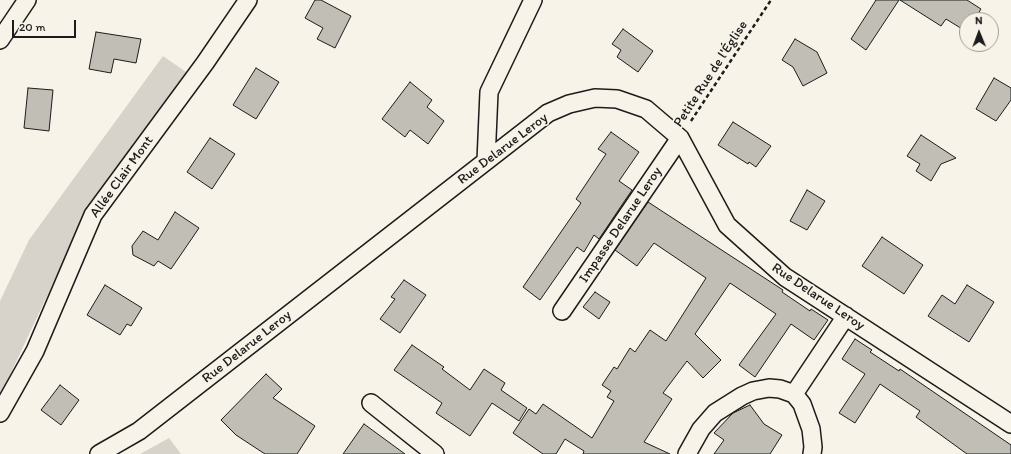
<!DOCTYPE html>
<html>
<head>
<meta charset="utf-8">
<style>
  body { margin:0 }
  #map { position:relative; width:1011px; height:454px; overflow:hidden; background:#f7f3e8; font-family:Itim,sans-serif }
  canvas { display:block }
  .north { position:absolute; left:959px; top:12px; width:40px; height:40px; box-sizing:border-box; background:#f7f3e8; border:1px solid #9f9d96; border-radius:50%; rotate:359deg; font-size:11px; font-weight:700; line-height:16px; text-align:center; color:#1c1c1c }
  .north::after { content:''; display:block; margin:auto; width:14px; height:18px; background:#1c1c1c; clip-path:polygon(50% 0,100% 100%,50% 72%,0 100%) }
  .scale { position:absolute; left:12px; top:20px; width:64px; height:18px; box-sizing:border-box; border:2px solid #1c1c1c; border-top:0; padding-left:5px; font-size:12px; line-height:14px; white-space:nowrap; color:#1c1c1c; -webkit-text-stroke:3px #f7f3e8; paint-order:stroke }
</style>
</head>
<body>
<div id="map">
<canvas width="1011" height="454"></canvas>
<div class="north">N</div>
<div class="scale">20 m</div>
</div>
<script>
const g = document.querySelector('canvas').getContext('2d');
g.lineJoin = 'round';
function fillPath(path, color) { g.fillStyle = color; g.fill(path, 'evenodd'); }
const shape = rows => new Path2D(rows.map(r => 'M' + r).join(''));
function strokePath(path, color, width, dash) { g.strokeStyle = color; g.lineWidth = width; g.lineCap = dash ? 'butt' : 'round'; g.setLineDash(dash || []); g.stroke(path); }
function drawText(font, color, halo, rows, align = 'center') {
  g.font = font + ' Itim,sans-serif'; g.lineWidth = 3.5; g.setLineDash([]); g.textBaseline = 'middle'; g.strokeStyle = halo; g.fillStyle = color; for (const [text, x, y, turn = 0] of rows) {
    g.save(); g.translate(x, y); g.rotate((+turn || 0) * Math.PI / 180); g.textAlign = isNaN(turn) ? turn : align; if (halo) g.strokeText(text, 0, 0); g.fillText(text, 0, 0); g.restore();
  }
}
fillPath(shape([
  [163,56,186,72,114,171,79,228,0,396,0,301,29,240],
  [169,438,181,454,140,454]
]), '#d7d3cb');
const building = shape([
  [315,0,321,0,351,16,335,48,317,39,323,28,305,18,315,0],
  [876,0,899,0,866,50,851,39,876,0],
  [900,0,967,0,981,9,974,20,967,20,967,32,946,19,941,26,900,0],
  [623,29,653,51,638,72,617,57,621,50,612,44,623,29],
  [96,32,141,39,136,63,114,59,111,73,89,69,96,32],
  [795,39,817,52,827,73,803,86,793,67,782,60,795,39],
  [256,68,279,82,256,119,233,105,256,68],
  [994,78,1011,88,1011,100,996,121,976,109,994,78],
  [410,82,432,100,427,107,444,121,428,144,410,130,405,137,382,119,410,82],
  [28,88,53,90,49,131,24,128,28,88],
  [733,122,771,146,756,167,749,162,748,164,718,145,733,122],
  [611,132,639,152,619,181,632,190,599,239,594,235,584,252,577,247,540,300,523,287,581,203,576,199,606,154,598,149,611,132],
  [921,135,956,158,941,164,931,181,916,171,920,164,907,156,921,135],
  [210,138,235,154,212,189,187,172,210,138],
  [807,190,825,201,807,230,790,221,807,190],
  [648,202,783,290,782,292,810,311,811,309,828,320,814,340,791,324,755,377,739,365,776,314,730,283,695,334,721,360,703,378,687,361,663,393,672,399,644,442,670,454,583,454,584,451,565,439,556,454,543,454,513,433,529,409,536,414,543,404,592,438,614,401,607,397,611,391,602,385,614,367,617,369,630,348,635,352,650,330,666,341,706,278,654,243,637,266,615,250,648,202],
  [175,212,199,228,171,269,158,261,154,266,133,255,132,246,143,231,158,240,175,212],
  [882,237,923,265,904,294,862,266,882,237],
  [404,280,426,295,400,333,380,319,395,299,391,297,404,280],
  [105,285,142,308,131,326,127,324,120,335,87,315,105,285],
  [967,285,994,302,969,342,928,316,942,295,955,304,967,285],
  [595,292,610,302,599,319,583,307,595,292],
  [855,339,872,350,870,352,899,371,900,369,1011,445,1011,454,967,454,916,417,920,411,880,384,855,423,839,413,865,374,842,359,855,339],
  [412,345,444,367,442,369,470,390,484,369,505,383,501,390,527,408,519,421,492,403,470,436,436,413,442,403,394,370,412,345],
  [266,374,282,389,273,398,315,426,297,454,265,454,236,435,221,420,266,374],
  [60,385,79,400,61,425,41,410,60,385],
  [750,405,764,424,782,435,770,454,714,454,724,440,714,433,733,413,750,405],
  [364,424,405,454,343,454,364,424]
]);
fillPath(building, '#c0beb5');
strokePath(building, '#1c1c1c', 1);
const street = shape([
  [0,40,27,0],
  [486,161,489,92,533,0],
  [562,311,680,138],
  [794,394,846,316],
  [371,403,435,454],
  [0,413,35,351,93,215,205,63,248,0],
  [99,454,139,431,548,113,569,104,595,98,617,99,646,109,680,138,727,225,785,277,1011,424],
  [687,454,701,429,715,413,742,396,753,391,769,388,780,389,794,394,802,404,811,429,813,447,812,454]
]);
strokePath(street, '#1c1c1c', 20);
strokePath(shape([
  [691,121,771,0]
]), '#1c1c1c', 2.5, [4, 3]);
strokePath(street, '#f7f3e8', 17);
drawText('14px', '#1c1c1c', '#f7f3e8', [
  ["Petite Rue de l'Église",711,74,-57],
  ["Rue Delarue Leroy",503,149,-37],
  ["Allée Clair Mont",122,177,-54],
  ["Impasse Delarue Leroy",621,225,-56],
  ["Rue Delarue Leroy",818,297,34],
  ["Rue Delarue Leroy",247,347,-38]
]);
</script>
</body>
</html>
